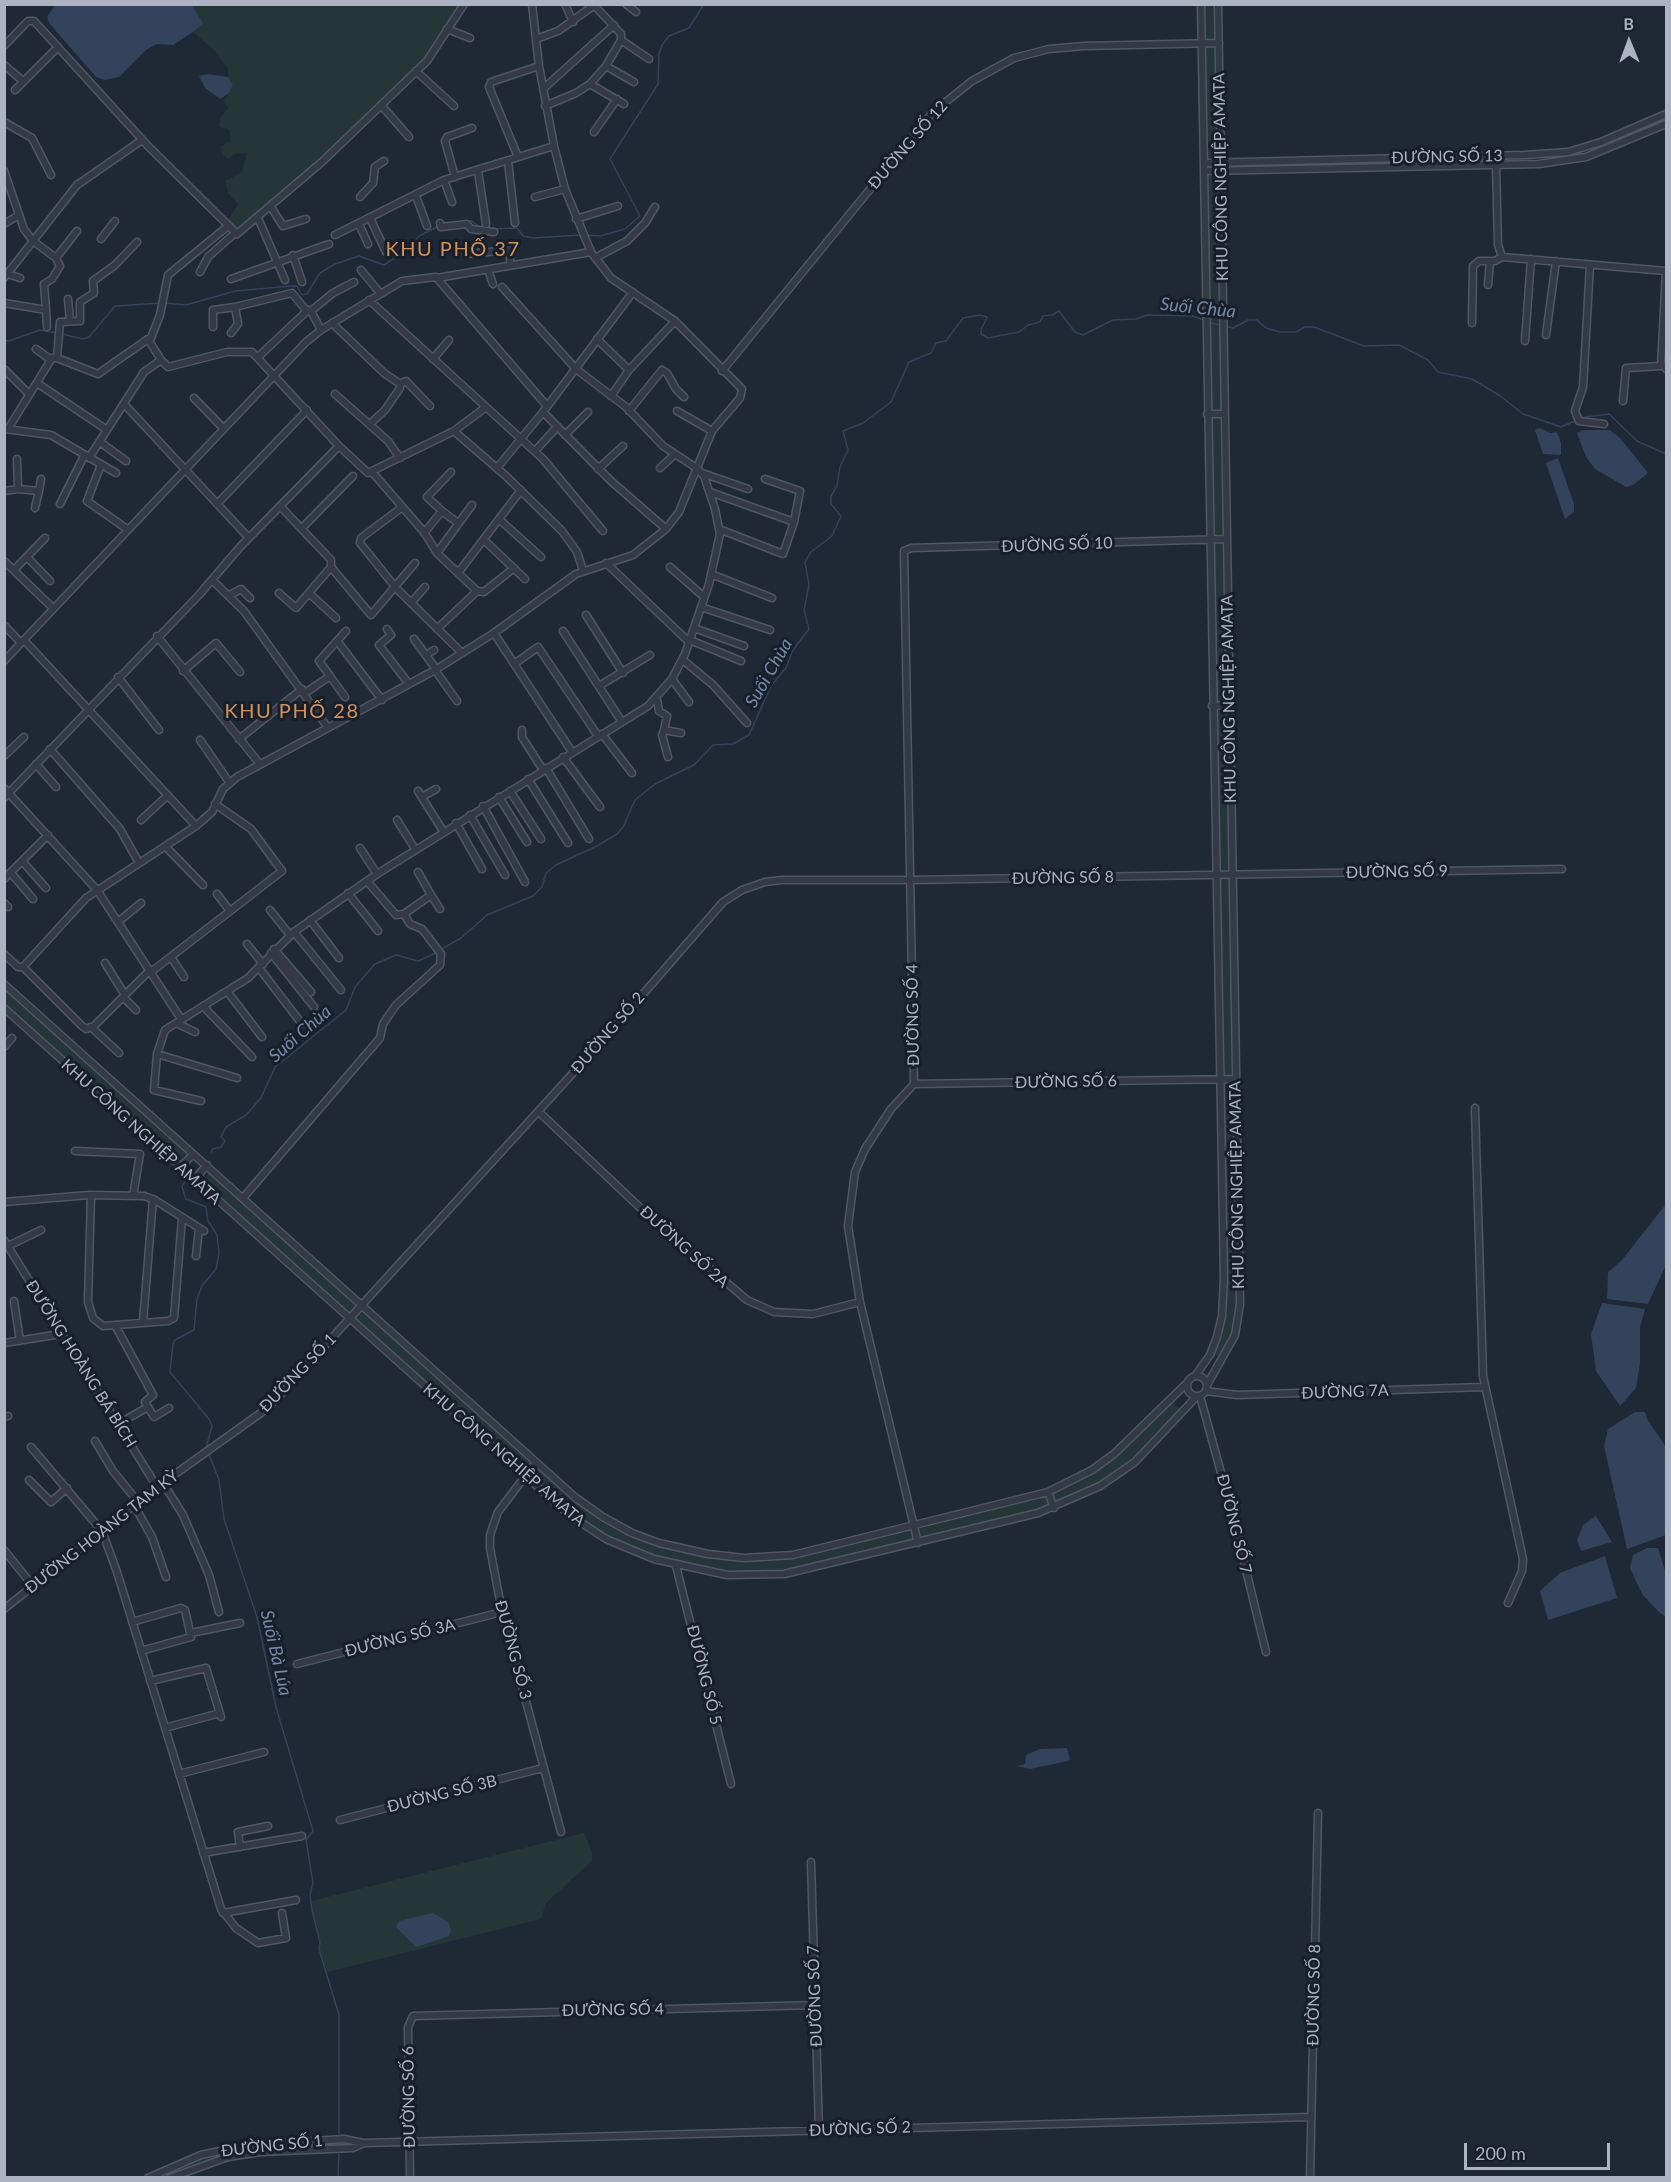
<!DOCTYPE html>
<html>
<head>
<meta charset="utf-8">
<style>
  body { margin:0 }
  #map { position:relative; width:1671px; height:2182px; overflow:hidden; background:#1f2835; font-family:Lato,sans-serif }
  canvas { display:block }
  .frame { position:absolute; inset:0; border:6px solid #acb4c3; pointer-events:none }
  .north { position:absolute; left:1599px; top:12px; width:60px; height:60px; -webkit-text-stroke:4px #181f2a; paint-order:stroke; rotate:359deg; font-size:16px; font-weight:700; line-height:24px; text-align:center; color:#acb4c3 }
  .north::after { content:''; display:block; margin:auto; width:21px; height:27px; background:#acb4c3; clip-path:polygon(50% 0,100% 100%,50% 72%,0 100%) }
  .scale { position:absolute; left:1464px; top:2143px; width:146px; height:27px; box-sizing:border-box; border:3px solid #acb4c3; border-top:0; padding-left:8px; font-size:18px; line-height:21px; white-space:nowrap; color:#acb4c3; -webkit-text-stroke:4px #181f2a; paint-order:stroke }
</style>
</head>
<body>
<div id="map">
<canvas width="1671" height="2182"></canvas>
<div class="frame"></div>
<div class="north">B</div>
<div class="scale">200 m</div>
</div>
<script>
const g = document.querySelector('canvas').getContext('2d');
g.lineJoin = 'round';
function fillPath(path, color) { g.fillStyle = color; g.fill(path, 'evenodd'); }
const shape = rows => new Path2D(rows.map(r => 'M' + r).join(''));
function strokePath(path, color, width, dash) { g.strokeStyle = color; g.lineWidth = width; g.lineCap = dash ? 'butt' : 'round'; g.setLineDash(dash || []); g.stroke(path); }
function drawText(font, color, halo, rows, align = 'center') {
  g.font = font + ' Lato,sans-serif'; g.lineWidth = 6; g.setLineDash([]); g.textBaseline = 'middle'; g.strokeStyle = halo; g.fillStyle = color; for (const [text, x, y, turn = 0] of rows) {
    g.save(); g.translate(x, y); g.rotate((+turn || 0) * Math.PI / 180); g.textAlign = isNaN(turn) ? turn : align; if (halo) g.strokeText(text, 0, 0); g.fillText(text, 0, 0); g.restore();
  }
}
fillPath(shape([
  [191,5,462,5,425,60,321,160,237,232,226,223,238,204,228,193,225,181,242,172,247,153,234,154,229,159,222,155,221,146,230,141,230,134,228,129,219,127,221,117,228,108,224,101,233,85,228,77,228,69,214,50,193,32,202,23],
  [1203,5,1215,5,1216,42,1204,42],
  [1204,45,1216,45,1218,161,1207,161],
  [1207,172,1218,172,1221,413,1209,413],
  [1209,416,1221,416,1223,537,1212,538],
  [1223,540,1227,704,1215,704,1212,541],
  [1215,707,1227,707,1230,874,1219,874],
  [1219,877,1230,877,1232,1077,1222,1077],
  [4,987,187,1152,178,1162,5,1005],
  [1222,1080,1232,1080,1237,1304,1233,1333,1223,1354,1218,1356,1213,1354,1225,1316,1226,1300],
  [210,1172,358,1305,349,1316,201,1183],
  [361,1308,534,1463,526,1472,352,1319],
  [1172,1402,1182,1411,1142,1452,1099,1484,1055,1505,1050,1494,1094,1472,1116,1457],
  [536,1466,602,1520,631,1535,682,1552,744,1560,794,1558,913,1529,916,1541,784,1571,727,1572,655,1557,607,1537,570,1512,528,1475],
  [1047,1495,1052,1506,919,1540,916,1528],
  [584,1833,592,1852,592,1861,546,1903,541,1919,327,1972,319,1949,320,1942,311,1901],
  [344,2141,359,2143,229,2155,228,2150],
  [225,2151,226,2155,166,2177,152,2178,190,2161]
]), '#243638');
fillPath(shape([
  [191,4,203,23,193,32,173,45,157,44,146,50,119,77,105,80,96,77,49,23,47,17,55,5],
  [207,74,228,77,233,85,228,94,220,99,205,88,199,76],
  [1540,428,1550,433,1557,432,1561,443,1561,455,1543,454,1535,430],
  [1583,430,1610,430,1621,439,1648,473,1633,485,1626,487,1595,469,1586,457,1577,433],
  [1558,458,1574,504,1574,512,1565,519,1546,463],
  [1666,1204,1666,1265,1648,1304,1607,1299,1608,1272,1622,1260],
  [1602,1303,1645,1309,1640,1327,1640,1363,1636,1388,1620,1406,1596,1371,1591,1334],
  [1635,1412,1645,1412,1647,1419,1666,1447,1666,1535,1627,1549,1604,1446,1608,1429],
  [1596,1516,1612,1542,1581,1551,1577,1540,1583,1525],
  [1647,1548,1658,1548,1666,1574,1666,1617,1658,1611,1642,1594,1630,1568,1633,1555],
  [1605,1556,1617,1598,1548,1620,1540,1591,1560,1573],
  [1067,1748,1070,1759,1068,1761,1030,1769,1017,1766,1025,1764,1026,1755,1040,1749],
  [433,1913,448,1922,451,1930,449,1936,416,1947,396,1927,399,1921]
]), '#33435c');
strokePath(shape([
  [443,224,472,221,480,227],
  [491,229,517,228,523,236,533,238,581,235],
  [585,235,600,236,625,229,640,216,610,159,658,84,659,54,662,45,669,36,689,28,704,4],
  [165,303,186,305,235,291,291,286,297,286,302,295,307,294,320,273,335,264,359,256,384,265,407,250,419,236,439,226],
  [1210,323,1220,325],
  [1225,326,1233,328,1248,320,1257,320,1266,328,1280,332,1296,332,1305,327,1314,327,1364,346,1399,345,1428,360,1438,372,1472,379,1499,395,1523,414,1561,427,1575,421],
  [62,334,83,339,89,337,115,306,161,303],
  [4,340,9,341,40,330,57,333],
  [1579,418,1609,414,1637,441,1666,454],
  [440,950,461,938,487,915,533,896,542,887,546,873,556,865,595,847,617,834,623,827,635,800,655,784,694,765,713,745,733,744,749,735,771,686,786,668,793,650,809,629,804,610,809,585,805,562,811,552,832,536,841,516,831,504,831,496,837,486,840,467,848,450,843,431,863,423,891,402,909,362,931,353,936,343,946,341,963,318,980,315,987,317,981,330,981,334,988,338,1019,332,1028,325,1040,322,1043,316,1052,315,1059,311,1075,332,1083,335,1113,320,1136,319,1147,315,1193,316,1206,321],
  [211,1152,213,1149,221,1147,225,1141,221,1137,226,1127,246,1115,261,1098,275,1067,346,1010,355,987,375,964,396,955,418,961,436,953],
  [186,1179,182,1187,186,1199,206,1207,208,1221,217,1235,219,1253,216,1269,202,1286,197,1299,194,1330,175,1340,173,1344,170,1372,209,1419,212,1426,206,1448],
  [208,1452,219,1480,224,1519,257,1617,276,1707,313,1831,306,1840,313,1883,310,1895,312,1910,320,1942,319,1949,339,2015,339,2137],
  [338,2178,339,2151]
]), '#33435c', 1.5);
const minor = shape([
  [565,4,573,22],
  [626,4,636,12],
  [447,29,470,38],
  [536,39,558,31,596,4],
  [621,40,649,59],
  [4,46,28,21,34,21,148,146,237,234,323,161,427,61,464,4],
  [4,65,23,81],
  [606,66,634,82],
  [416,71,454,106],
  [590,84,624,104],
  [543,89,614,25],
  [15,90,58,47],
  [381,105,409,137],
  [545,106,576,93,590,84,606,66,621,40,621,34,595,6],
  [4,122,32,138,51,175],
  [594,132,617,99],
  [518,157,489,87,491,82,539,66],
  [508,161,515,223],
  [1204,163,1524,155,1568,152,1601,142,1666,114],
  [1496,165,1498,245,1502,257,1666,271],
  [4,171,24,229,33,241,56,258,77,231],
  [478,171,486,224],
  [1204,171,1539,164,1586,157,1666,124],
  [455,177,445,141,447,137,472,128],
  [444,180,452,202],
  [416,196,427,226],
  [360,197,373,183,375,167,384,161],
  [535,197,565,189],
  [271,207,283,226,306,219],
  [258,218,285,280],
  [370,218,386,252],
  [576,219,618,206],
  [440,223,441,227,467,224,471,229,494,232],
  [4,224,19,215],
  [359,224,368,244],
  [335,235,444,180,554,146],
  [101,239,115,221],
  [466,254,510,250,510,265],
  [293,255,302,282],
  [595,258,627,241,645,223,655,207],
  [1590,265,1583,387,1575,411,1579,421,1604,424],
  [361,270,380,293],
  [488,270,493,284],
  [200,272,208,257,235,233],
  [5,273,20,278],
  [4,278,77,185,142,140],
  [437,278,591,252],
  [231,279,329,244],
  [1488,285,1490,261],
  [68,299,70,321],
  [369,300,543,459,603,531],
  [4,303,46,310,44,284,52,279,60,266,56,258],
  [235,307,292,293,305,309,311,311],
  [46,310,47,327],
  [332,323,384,373,400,384,400,388,385,410,370,424],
  [1472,323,1473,266,1479,261,1495,261,1502,257],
  [213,327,213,310,235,307,238,324,231,333],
  [321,330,311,311,333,293,354,282],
  [1546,335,1556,261],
  [151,338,160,315,168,275,228,226],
  [597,339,629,370],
  [1525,341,1531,259],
  [36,349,51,360],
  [258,357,307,311],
  [57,358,60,322,80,321,80,302,94,293,93,281,115,265,137,242],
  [433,359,449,340],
  [1666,366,1666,369],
  [4,369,29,394],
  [722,371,932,113,972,81,1014,58,1049,49,1084,46,1219,43],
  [37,383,107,430],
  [400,384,406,381,430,406],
  [335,394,388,441,400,458],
  [611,396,629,370,675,321],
  [194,398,223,428],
  [1623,401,1626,368,1661,366,1666,271],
  [125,405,249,538],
  [629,411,662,370,667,373,676,389,684,397],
  [677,411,712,431],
  [543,412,611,481,666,529],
  [1207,414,1224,414],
  [5,429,51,435,116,473],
  [8,429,52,358,57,358,98,374,148,339,161,360],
  [454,431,507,477,562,531,577,552,583,570],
  [565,435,588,412],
  [100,442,126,461],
  [535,451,557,427],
  [89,458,144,372,161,360,168,367,227,352,252,352,339,446,368,473,454,431,486,407],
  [101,465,87,501,127,529],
  [497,468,543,412,633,292],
  [660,468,674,455],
  [598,469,623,446],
  [373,473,424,532,437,553,477,591,484,592,514,568],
  [702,473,748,489],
  [18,489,39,491,41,479],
  [4,491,18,489,17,459],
  [710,492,794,522],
  [60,504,84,456],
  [217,504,307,410],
  [281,507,331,560,331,567,371,615,415,563],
  [35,508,39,491],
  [401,508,361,538,360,543,396,588,462,653],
  [442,511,427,497,451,472],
  [500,520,541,557],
  [302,528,353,476],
  [719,529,783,554,794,522,800,491,765,479],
  [424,533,442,511,458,523],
  [484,540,525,579],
  [437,553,472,505],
  [27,557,50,581],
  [4,561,53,608],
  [606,563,689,642],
  [670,567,703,596],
  [14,570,45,538],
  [458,573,521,490],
  [711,574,772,598],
  [212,580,244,611,328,728],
  [279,593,296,608,331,567],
  [309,593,336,618],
  [230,595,241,589,250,598],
  [411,603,425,587],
  [701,607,770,630],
  [586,615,623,673],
  [4,625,21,643],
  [694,628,744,646],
  [387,629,391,635,379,645,409,684],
  [437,629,477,591],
  [563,631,622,722],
  [494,633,572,752],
  [157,636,259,763],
  [414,639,436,669],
  [24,640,196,826],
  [690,640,741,661],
  [338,642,382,700],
  [426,655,434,650],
  [683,660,713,685,747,723],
  [4,661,306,342,321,330,402,281,436,277,547,406],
  [514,664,538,647,598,736],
  [435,670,457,701],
  [183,671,216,643,240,672],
  [330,676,345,697],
  [118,677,159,730],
  [672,679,689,702],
  [599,686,650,655],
  [305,693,330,676,319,661,346,631],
  [657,699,659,711,667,716,664,730,681,733],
  [1212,706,1229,705],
  [522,730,522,737,543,770],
  [664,730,662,735,668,757],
  [602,734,632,773],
  [239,739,302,689],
  [200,740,229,782],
  [50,749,120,829,139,863],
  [4,756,24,737],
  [563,757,600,807],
  [36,764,56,787],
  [546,768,589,839],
  [528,779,568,843],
  [4,788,97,890,181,1019],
  [418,791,443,831],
  [510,791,541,839],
  [422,797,436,789],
  [499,797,527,842],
  [4,798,198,596,240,547,339,446],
  [483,806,525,882],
  [470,815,505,875],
  [141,820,168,795],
  [397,820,415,849],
  [456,823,482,869],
  [166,847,203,885],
  [360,848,377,874],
  [22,861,46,888],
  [11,873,33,899],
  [4,879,48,835],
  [348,893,378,931],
  [217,894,230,911],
  [431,895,440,909],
  [4,903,8,907],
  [270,910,290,935],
  [404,914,431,895,418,872],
  [310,920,339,958],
  [118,922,141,903],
  [294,932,341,990],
  [247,944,263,964],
  [274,949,311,992],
  [271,953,314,1007],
  [4,954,18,967,23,967,86,898,196,826,212,812,223,789,237,777,435,670,494,633,576,574,633,555,666,529,679,512,712,431,740,398,742,389,675,321,611,278,591,252,565,189,554,146,539,66,532,4],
  [171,957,184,977],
  [105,963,125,995],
  [23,967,82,1026,86,1029,91,1027,119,1053],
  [259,968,302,1024],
  [151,972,282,871,251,829,215,804],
  [4,984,576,1498,603,1517,632,1533,659,1543,708,1554,744,1558,793,1555,1048,1492,1092,1470,1114,1454,1187,1383],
  [227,991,262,1037],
  [123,997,136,1010],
  [203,1006,252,1057],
  [4,1008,568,1514,606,1539,654,1559,727,1575,784,1574,1038,1513,1100,1486,1135,1462,1197,1396],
  [176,1023,195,1032],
  [92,1028,150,970],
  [4,1047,12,1038],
  [157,1054,237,1078],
  [914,1084,1235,1079],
  [201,1101,154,1090,157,1054,165,1030,248,978,294,932,377,874,648,706,672,679,685,654,709,584,720,534,715,509,704,476,698,469,663,446,626,407,576,369,502,287],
  [1475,1108,1483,1376,1523,1559,1522,1571,1508,1603],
  [538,1111,652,1219,747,1300,774,1312,793,1313,813,1314,860,1302],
  [75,1151,140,1154,133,1196],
  [180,1168,193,1154],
  [194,1180,207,1165],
  [91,1195,88,1302,93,1318,103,1326,168,1321,174,1318,182,1218],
  [243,1198,380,1038,383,1024,396,1005,440,965,441,954,422,929,410,924,404,914,396,915,367,881],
  [4,1202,89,1195,144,1196,155,1200,204,1231],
  [4,1240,157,1487],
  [8,1246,41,1230],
  [196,1256,199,1228],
  [14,1301,20,1341],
  [143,1322,153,1199],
  [115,1325,153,1395,145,1402,148,1407,118,1424],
  [4,1343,61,1334],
  '1187 1386a10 10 0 1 1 20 0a10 10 0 1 1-20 0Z',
  [1195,1376,1210,1355,1217,1337,1222,1316,1224,1278,1201,4],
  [1207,1385,1235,1335,1240,1304,1218,4],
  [1206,1391,1237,1395,1484,1387],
  [1200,1396,1232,1513,1266,1652],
  [148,1407,154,1417,169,1408],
  [4,1417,8,1416],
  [95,1441,113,1471,138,1502],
  [31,1447,102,1531,117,1572,221,1909,236,1928,258,1943,286,1938,282,1913],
  [536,1462,498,1512,490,1535,490,1548,502,1612,561,1832],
  [29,1480,51,1502,67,1488],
  [163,1483,183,1515,209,1575,219,1612],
  [1048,1492,1054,1508],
  [134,1505,152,1537,166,1577],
  [918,1543,860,1302,848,1226,855,1172,865,1149,891,1109,914,1084,904,551,911,548,1226,539],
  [4,1550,33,1586],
  [676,1566,731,1784],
  [4,1609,157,1487,269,1407,604,1039,723,902,742,890,765,882,782,880,911,880,1562,869],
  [132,1622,181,1608,185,1610,191,1637,141,1651],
  [191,1633,240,1623],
  [297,1664,502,1612],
  [150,1681,206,1668,221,1717],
  [165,1728,220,1713],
  [179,1774,264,1752],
  [340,1820,543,1768],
  [240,1847,238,1832,268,1826],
  [203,1853,302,1836],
  [811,1862,819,2130],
  [223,1913,296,1900],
  [148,2178,201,2155,243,2146,344,2139,363,2143],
  [170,2178,228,2157,261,2152,353,2148,364,2143,1311,2117],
  [410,2178,408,2027,413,2016,815,2005],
  [1310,2178,1318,1813]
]);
strokePath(minor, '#505764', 9);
strokePath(minor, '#333a45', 6);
drawText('16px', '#acb4c3', '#181f2a', [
  ["ĐƯỜNG SỐ 12",908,145,-49],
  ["ĐƯỜNG SỐ 13",1447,157,-1],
  ["KHU CÔNG NGHIỆP AMATA",1221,177,-91],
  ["ĐƯỜNG SỐ 10",1057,545,-2],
  ["KHU CÔNG NGHIỆP AMATA",1229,699,-91],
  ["ĐƯỜNG SỐ 9",1397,872,-1],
  ["ĐƯỜNG SỐ 8",1063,878,-1],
  ["ĐƯỜNG SỐ 4",913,1015,-91],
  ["ĐƯỜNG SỐ 2",608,1033,-49],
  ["ĐƯỜNG SỐ 6",1066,1082,-1],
  ["KHU CÔNG NGHIỆP AMATA",141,1132,42],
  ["KHU CÔNG NGHIỆP AMATA",1237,1185,-91],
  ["ĐƯỜNG SỐ 2A",684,1247,42],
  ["ĐƯỜNG HOÀNG BÁ BÍCH",81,1364,58],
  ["ĐƯỜNG SỐ 1",298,1373,-46],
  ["ĐƯỜNG 7A",1345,1392,-2],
  ["KHU CÔNG NGHIỆP AMATA",504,1455,41],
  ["ĐƯỜNG SỐ 7",1234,1524,76],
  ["ĐƯỜNG HOÀNG TAM KỲ",102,1532,-38],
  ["ĐƯỜNG SỐ 3A",400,1638,-14],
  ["ĐƯỜNG SỐ 3",513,1650,75],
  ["ĐƯỜNG SỐ 5",704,1675,76],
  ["ĐƯỜNG SỐ 3B",442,1794,-14],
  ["ĐƯỜNG SỐ 8",1314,1995,-89],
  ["ĐƯỜNG SỐ 7",815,1996,-92],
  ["ĐƯỜNG SỐ 4",613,2010,-1],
  ["ĐƯỜNG SỐ 6",409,2097,-91],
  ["ĐƯỜNG SỐ 2",860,2129,-2],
  ["ĐƯỜNG SỐ 1",272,2146,-6]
]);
drawText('italic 18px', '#758aaa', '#181f2a', [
  ["Suối Chùa",1198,308,6],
  ["Suối Chùa",769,673,-60],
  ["Suối Chùa",300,1034,-41],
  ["Suối Bà Lúa",276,1653,77]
]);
g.letterSpacing = '1.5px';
drawText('20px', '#cf925b', '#181f2a', [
  ["KHU PHỐ 37",453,250],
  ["KHU PHỐ 28",292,712]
]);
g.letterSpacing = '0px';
</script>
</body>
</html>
